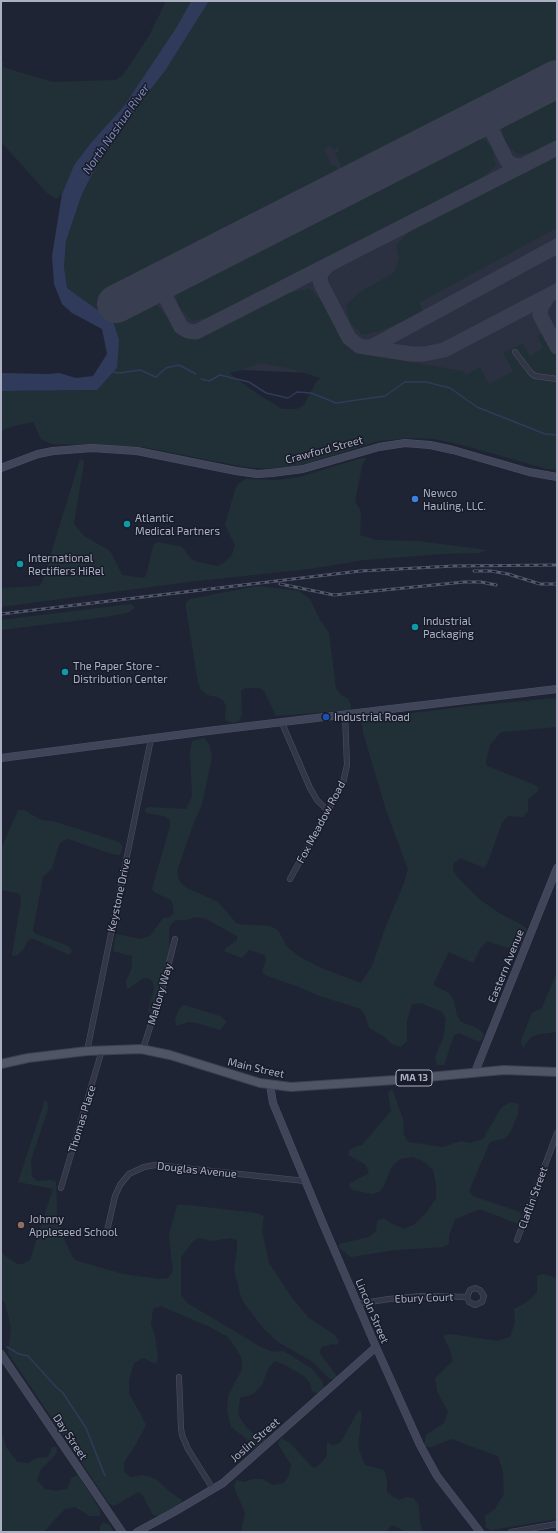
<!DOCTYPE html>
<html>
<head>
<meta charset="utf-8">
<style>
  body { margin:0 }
  #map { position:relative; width:558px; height:1533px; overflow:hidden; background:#1f2435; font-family:"Exo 2",sans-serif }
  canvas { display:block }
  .frame { position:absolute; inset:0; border:2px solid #acb0c3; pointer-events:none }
</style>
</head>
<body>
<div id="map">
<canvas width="558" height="1533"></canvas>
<div class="frame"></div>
</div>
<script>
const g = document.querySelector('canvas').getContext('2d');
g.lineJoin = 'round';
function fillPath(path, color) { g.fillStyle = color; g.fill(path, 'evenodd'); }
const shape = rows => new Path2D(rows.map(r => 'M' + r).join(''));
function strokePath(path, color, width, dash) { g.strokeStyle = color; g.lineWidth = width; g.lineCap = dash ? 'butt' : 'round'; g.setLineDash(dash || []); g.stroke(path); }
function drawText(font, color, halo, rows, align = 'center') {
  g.font = font + ' "Exo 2",sans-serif'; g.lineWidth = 3; g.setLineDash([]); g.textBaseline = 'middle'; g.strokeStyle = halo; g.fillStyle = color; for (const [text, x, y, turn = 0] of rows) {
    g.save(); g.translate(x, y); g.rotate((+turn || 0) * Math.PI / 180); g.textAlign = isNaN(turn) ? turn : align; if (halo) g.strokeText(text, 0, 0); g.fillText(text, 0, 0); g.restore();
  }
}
fillPath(shape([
  [557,21,557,406,388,376,193,368,127,364,108,297,113,272,314,140]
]), '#2c3142');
fillPath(shape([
  [166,1,191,1,176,28,124,106,90,144,74,165,62,194,56,199,47,193,1,142,1,62,4,63,3,66,5,68,53,82,116,80,123,75,149,36],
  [209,1,557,1,557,65,344,174,335,153,339,151,338,148,333,150,330,145,324,149,332,166,336,165,341,175,109,293,121,316,153,300,180,333,184,335,193,337,201,335,289,293,309,288,324,303,345,342,354,352,362,354,463,371,466,375,480,367,489,384,513,371,503,353,523,343,530,356,543,348,537,336,545,332,557,354,557,470,547,469,466,446,434,439,411,438,378,441,309,463,275,469,245,467,143,447,52,444,41,439,33,422,13,426,1,431,1,391,97,390,117,368,113,321,67,288,64,267,66,241,82,194,101,157,142,100,165,71],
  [260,363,287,368,321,378,316,382,304,405,297,409,282,409,259,395,229,373,242,370],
  [557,94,557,142,537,151,518,155,504,141,501,122],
  [479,133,492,148,496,165,482,179,444,201,314,267,254,297,210,317,192,321,178,306,175,288],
  [557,154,557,228,419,303,424,312,410,318,380,331,362,335,350,322,346,305,361,291,390,275,395,270,399,259,396,245,410,231,457,204],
  [362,458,366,458,362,466,355,502,360,509,361,516,360,535,375,540,418,541,487,550,478,553,442,554,364,560,309,569,188,582,1,607,1,588,39,586,42,583,80,459,83,460,84,462,74,522,75,525,84,536,110,551,122,575,143,578,146,576,153,546,157,542,182,547,191,559,198,562,218,566,225,562,232,555,235,545,225,525,235,490,238,484,246,479,278,480,299,477],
  [258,586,299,591,310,599,320,620,329,633,336,688,340,694,348,699,351,706,350,710,276,716,264,691,259,688,245,688,241,691,242,714,239,721,232,723,225,720,226,706,223,700,217,697,207,695,201,690,198,682,186,608,186,603,190,599],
  [131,604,135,608,127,613,98,618,1,630,1,620],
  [557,698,557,727,501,732,490,745,486,762,487,766,535,785,539,788,537,792,528,799,528,811,523,817,508,816,502,823,487,864,484,868,460,858,454,863,453,870,458,878,479,899,499,913,522,925,527,929,521,945,517,951,487,941,480,949,473,963,449,952,433,985,449,993,454,1001,457,1016,461,1022,477,1028,483,1033,483,1038,479,1042,459,1033,454,1035,444,1065,437,1065,435,1056,444,1036,446,1019,442,1012,421,1003,412,1004,407,1021,407,1041,401,1047,391,1044,385,1037,369,1028,365,1015,361,1009,317,995,299,987,265,975,262,971,266,960,265,955,249,950,242,958,226,952,224,950,237,940,237,936,206,919,197,917,185,920,176,920,171,924,169,929,169,952,163,978,154,1007,151,1012,148,1011,154,988,153,982,150,979,147,978,142,979,127,989,126,981,132,967,132,956,113,951,116,934,141,939,150,936,163,918,170,917,174,913,173,905,171,900,154,892,152,889,170,826,170,820,164,816,146,813,145,810,148,807,186,809,192,796,190,752,192,741,204,738,209,744,212,757,202,804,193,825,177,871,178,877,180,882,187,888,218,902,237,924,270,926,278,930,287,947,300,957,321,968,361,983,372,966,386,926,404,883,408,869,387,813,363,732,362,723,364,719,469,706],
  [18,810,24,810,41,820,53,821,119,842,123,847,120,855,112,854,68,839,62,841,59,845,52,868,43,877,33,931,36,934,68,946,72,951,69,955,32,938,28,940,24,948,17,956,12,955,21,901,20,895,17,893,1,890,1,849],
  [557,972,557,1032,539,1034,531,1037,523,1048,521,1041,532,1013,542,1008],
  [184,1005,220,1016,227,1022,220,1030,197,1023,188,1022,176,1026,175,1019,179,1009],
  [392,1089,403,1119,404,1135,408,1142,443,1147,461,1141,470,1143,483,1139,501,1108,510,1102,519,1104,518,1114,510,1133,505,1138,490,1142,469,1191,473,1196,520,1212,522,1220,518,1224,480,1209,455,1219,449,1235,449,1244,443,1247,395,1250,351,1257,339,1248,339,1244,369,1237,376,1231,377,1221,384,1218,392,1224,405,1229,415,1224,427,1212,436,1198,436,1184,433,1170,423,1161,412,1157,400,1159,392,1166,384,1186,379,1192,372,1194,353,1190,350,1187,349,1184,369,1173,365,1164,348,1155,350,1149,362,1145,391,1111,388,1093],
  [45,1100,47,1101,48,1109,31,1160,32,1176,36,1181,51,1180,56,1182,57,1215,62,1234,70,1252,75,1260,123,1274,159,1279,168,1278,173,1271,169,1235,177,1205,187,1205,257,1213,264,1216,262,1231,269,1263,292,1298,309,1318,335,1335,339,1342,337,1345,333,1344,321,1347,320,1354,337,1376,335,1379,330,1379,313,1362,278,1342,264,1329,246,1306,241,1297,234,1269,237,1250,237,1240,230,1238,212,1241,199,1238,193,1241,181,1257,181,1295,187,1303,261,1347,273,1352,283,1351,295,1358,312,1369,322,1381,324,1389,318,1394,312,1391,310,1383,304,1376,285,1365,275,1361,269,1367,262,1385,253,1394,240,1398,238,1415,247,1428,255,1435,263,1436,266,1440,251,1451,248,1447,247,1439,231,1427,227,1409,228,1396,242,1369,242,1359,235,1347,228,1337,210,1327,161,1306,153,1309,151,1324,155,1336,158,1359,156,1364,143,1358,134,1363,129,1380,129,1394,140,1413,146,1425,136,1444,124,1462,124,1472,131,1477,143,1475,156,1479,170,1492,182,1500,181,1504,159,1516,153,1515,142,1494,138,1492,116,1505,113,1506,108,1502,8,1353,11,1327,5,1303,1,1299,1,1252,9,1259,18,1264,23,1264,30,1260,53,1189,18,1182],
  [543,1274,557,1278,557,1519,492,1530,486,1528,485,1516,495,1509,504,1494,503,1472,498,1456,451,1439,431,1447,424,1446,426,1435,444,1423,448,1412,437,1391,435,1378,453,1361,450,1350,443,1336,450,1334,498,1341,510,1337,515,1323,514,1309,527,1302,537,1293,537,1276],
  [358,1411,362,1412,358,1447,365,1465,384,1470,387,1480,387,1492,393,1497,399,1500,406,1497,414,1498,419,1506,420,1522,423,1532,406,1532,392,1525,386,1532,241,1532,245,1513,234,1487,236,1480,243,1482,254,1479,262,1479,273,1485,284,1483,289,1475,291,1465,278,1444,281,1438,290,1443,313,1468,318,1466,327,1456,327,1442,333,1446,341,1442],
  [1,1430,6,1447,17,1462,28,1463,37,1458,48,1457,52,1447,57,1447,56,1454,41,1469,37,1480,45,1489,56,1491,67,1489,71,1478,78,1475,100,1510,100,1516,90,1516,75,1507,65,1509,53,1521,44,1532,1,1532],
  [103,1523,109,1524,114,1532,100,1532,100,1526]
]), '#213036');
fillPath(shape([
  [191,1,209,1,165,71,142,100,101,157,82,194,66,241,64,267,67,288,113,321,119,340,117,368,97,390,1,391,1,373,48,374,59,373,76,378,93,376,107,354,102,329,72,313,62,304,54,284,52,256,62,194,74,165,90,144,124,106,176,28]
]), '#303a5b');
strokePath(shape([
  [113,372,119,373,140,370,156,377,166,368,179,365,196,374],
  [201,379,209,381,220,375,249,382,266,393,288,398,297,392,311,393,336,403,385,396,405,382,426,382,450,388,477,407,545,434,557,435],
  [7,1347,19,1354,28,1356,56,1387,63,1393,86,1428,105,1476]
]), '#303a5b', 1.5);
strokePath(shape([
  [496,110,491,119,490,123,492,131,507,161,513,165,523,166],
  [469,124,478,122,482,123,489,127,492,131],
  [328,265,321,273,320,280,321,284,349,338,359,346,411,354,424,354,444,350,557,291],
  [173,274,166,282,163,292,165,296,181,327,188,331,196,332,557,148],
  [549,295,541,307,540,315,557,347],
  [369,347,373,346,557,246]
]), '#3a3e51', 15);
strokePath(shape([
  [116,304,557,79]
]), '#3a3e51', 38);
const street = shape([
  [515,352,531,373,535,376,557,379],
  [282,723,310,788,317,800,328,811],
  [290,879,343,783,347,765,345,716],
  [143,1049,164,983,175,939],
  [87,1051,151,739],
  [61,1188,102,1050],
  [107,1231,115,1196,120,1185,129,1174,144,1167,155,1165,305,1181],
  [517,1240,557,1133],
  [357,1304,389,1299,422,1296,467,1297,469,1302,475,1305,482,1302,484,1296,480,1290,475,1288,470,1290,467,1297],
  [179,1377,181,1428,182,1435,188,1449,213,1489],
  [511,1532,557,1524]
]);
const secondary = shape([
  [1,468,38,454,53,451,92,448,137,451,236,471,257,474,272,473,303,469,379,447,405,443,430,445,453,450,529,472,557,477],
  [1,758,208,731,557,689],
  [475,1072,557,868],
  [270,1085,273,1103,324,1226,376,1347,420,1445,437,1476,480,1532],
  [1,1354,122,1532],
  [137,1532,174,1512,223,1483,376,1347]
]);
const primary = shape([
  [1,1064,28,1058,87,1051,141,1049,170,1055,260,1083,291,1087,395,1080,504,1070,557,1072]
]);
strokePath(street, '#4d5161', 6);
strokePath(secondary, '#4d5161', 8);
strokePath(primary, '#3c404f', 10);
strokePath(street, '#323646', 5);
strokePath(secondary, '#404559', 7);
strokePath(primary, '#505566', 8);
const rail = shape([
  [474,571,491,571,508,574,540,584,557,584],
  [280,584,334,595,464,582,481,582,496,585],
  [1,614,360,571,454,566,557,565]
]);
strokePath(rail, '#54596d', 3);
strokePath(rail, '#181c2a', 1.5, [4.5]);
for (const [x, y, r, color] of [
  [415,499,4,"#3f7fe0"],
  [127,524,4,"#0f9aa8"],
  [20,564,4,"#0f9aa8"],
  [415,627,4,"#0f9aa8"],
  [65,672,4,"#0f9aa8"],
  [326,717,4,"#1a4fb4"],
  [21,1225,4,"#8d6e63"]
]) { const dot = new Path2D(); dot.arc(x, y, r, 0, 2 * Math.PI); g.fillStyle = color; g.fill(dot); strokePath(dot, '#181c2a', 1.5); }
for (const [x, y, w] of [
  [414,1078,36]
]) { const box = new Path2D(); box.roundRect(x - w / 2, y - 8, w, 16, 3); g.fillStyle = '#181c2a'; g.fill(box); strokePath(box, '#acb0c3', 1); }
drawText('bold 10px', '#acb0c3', null, [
  ["MA 13",414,1078]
]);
drawText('11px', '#acb0c3', '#181c2a', [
  ["Crawford Street",324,450,-15],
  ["Fox Meadow Road",321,822,-62],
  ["Keystone Drive",119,895,-78],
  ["Eastern Avenue",506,966,-68],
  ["Mallory Way",160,994,-74],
  ["Main Street",256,1068,13],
  ["Thomas Place",82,1119,-73],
  ["Douglas Avenue",197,1170,6],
  ["Claflin Street",533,1198,-70],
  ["Ebury Court",424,1298,-2],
  ["Lincoln Street",372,1311,67],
  ["Day Street",70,1437,56],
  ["Joslin Street",255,1440,-41]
]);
drawText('11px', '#acb0c3', '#181c2a', [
  ["Newco",423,493],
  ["Hauling, LLC.",423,506],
  ["Atlantic",135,518],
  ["Medical Partners",135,531],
  ["International",28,558],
  ["Rectifiers HiRel",28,571],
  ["Industrial",423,621],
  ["Packaging",423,634],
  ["The Paper Store -",73,666],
  ["Distribution Center",73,679],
  ["Industrial Road",334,717],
  ["Johnny",29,1219],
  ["Appleseed School",29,1232]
], 'left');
drawText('italic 12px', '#7b88b1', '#181c2a', [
  ["North Nashua River",116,129,-55]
]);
</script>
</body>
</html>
